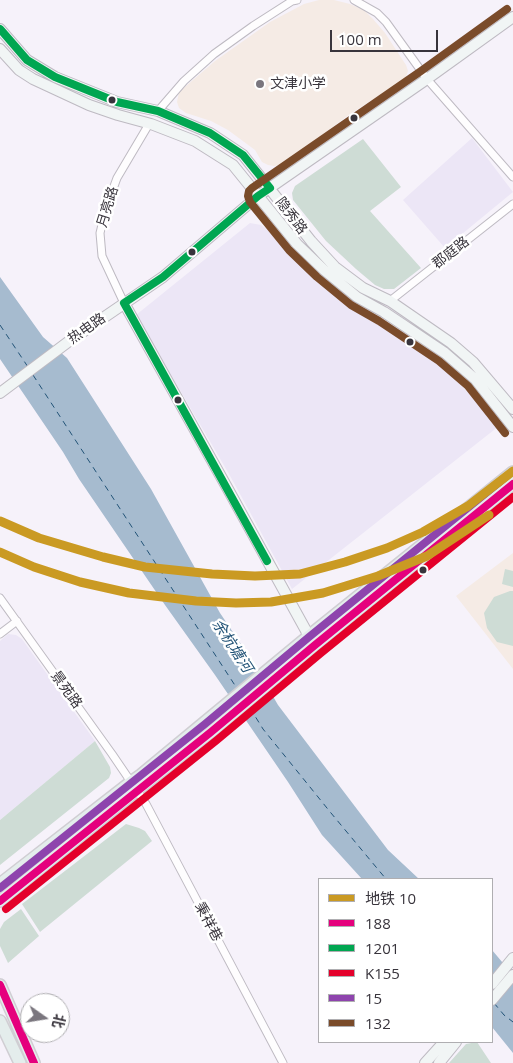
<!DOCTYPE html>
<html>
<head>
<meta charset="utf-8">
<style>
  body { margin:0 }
  #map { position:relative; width:513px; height:1063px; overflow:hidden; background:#f6f2fa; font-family:"Open Sans","Noto Sans SC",sans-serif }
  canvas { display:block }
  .legend { position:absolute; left:318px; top:878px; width:175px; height:165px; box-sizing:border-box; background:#fff; border:1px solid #afaeb1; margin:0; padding:6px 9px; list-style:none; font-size:15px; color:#38343c }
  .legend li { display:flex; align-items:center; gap:10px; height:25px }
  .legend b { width:25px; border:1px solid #afaeb1 }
  .north { position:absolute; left:20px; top:993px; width:50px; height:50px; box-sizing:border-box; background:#fff; border:1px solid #afaeb1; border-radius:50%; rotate:103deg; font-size:14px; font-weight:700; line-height:20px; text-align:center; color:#38343c }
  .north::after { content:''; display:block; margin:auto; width:18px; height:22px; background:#7a767e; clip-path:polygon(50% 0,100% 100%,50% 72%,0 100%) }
  .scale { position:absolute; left:330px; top:30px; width:108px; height:22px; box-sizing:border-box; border:2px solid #38343c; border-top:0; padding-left:6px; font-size:15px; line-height:18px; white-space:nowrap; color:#38343c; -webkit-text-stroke:4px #fff; paint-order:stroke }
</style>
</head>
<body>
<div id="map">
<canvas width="513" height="1063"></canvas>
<ul class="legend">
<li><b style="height:6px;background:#ca9a23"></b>地铁 10</li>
<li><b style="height:6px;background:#e5007d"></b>188</li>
<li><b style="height:6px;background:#00a651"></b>1201</li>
<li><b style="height:6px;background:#e4002b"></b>K155</li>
<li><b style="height:6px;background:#8e44ad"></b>15</li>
<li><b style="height:6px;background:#7a4b2a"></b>132</li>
</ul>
<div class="north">北</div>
<div class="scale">100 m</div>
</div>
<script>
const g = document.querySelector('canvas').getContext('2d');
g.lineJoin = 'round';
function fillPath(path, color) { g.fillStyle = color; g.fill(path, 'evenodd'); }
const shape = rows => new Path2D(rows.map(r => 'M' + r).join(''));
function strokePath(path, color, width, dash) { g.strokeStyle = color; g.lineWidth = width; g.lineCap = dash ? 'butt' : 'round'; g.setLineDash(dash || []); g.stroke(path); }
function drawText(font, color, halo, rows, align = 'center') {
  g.font = font + ' "Open Sans","Noto Sans SC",sans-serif'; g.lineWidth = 5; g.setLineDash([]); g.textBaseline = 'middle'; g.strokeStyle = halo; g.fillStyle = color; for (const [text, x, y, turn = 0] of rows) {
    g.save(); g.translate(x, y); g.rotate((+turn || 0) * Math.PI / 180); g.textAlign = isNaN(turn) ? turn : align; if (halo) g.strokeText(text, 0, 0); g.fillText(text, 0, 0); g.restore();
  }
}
fillPath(shape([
  [472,138,513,192,445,248,403,200],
  [250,223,261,225,269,231,313,277,366,318,406,341,446,369,499,426,292,589,229,474,136,315],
  [8,634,16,635,22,639,95,741,0,820,0,641]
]), '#ece6f6');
fillPath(shape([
  [319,0,334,0,350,4,364,10,373,19,385,33,406,65,408,71,406,77,402,81,350,114,282,165,274,166,268,165,262,162,255,150,228,130,211,121,186,113,179,108,177,102,179,92,215,61,270,22,304,4],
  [513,553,513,669,456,596]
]), '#f5ebe5');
fillPath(shape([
  [363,139,401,187,370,211,421,268,394,289,384,289,375,285,356,269,326,241,293,200,292,193,295,186],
  [505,569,513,571,513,587,502,584],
  [510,591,513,591,513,646,497,642,487,628,484,613,494,597],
  [95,741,110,767,111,773,109,778,0,865,0,820],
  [126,824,139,828,145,831,152,841,40,932,22,904],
  [21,909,39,936,8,963,0,946,0,929,4,922],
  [477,1042,491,1063,449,1063,466,1044]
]), '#cedcd5');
fillPath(shape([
  [0,277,43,337,67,358,151,489,220,613,253,662,278,705,388,850,419,879,362,879,322,835,288,782,215,675,165,605,79,479,63,452,0,359],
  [492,950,513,975,513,1053,492,1027]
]), '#a6bbcf');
strokePath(shape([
  [0,325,28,367],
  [33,375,238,690],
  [250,708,263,729,331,813,386,879],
  [494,1003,504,1015,513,1022]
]), '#225377', 1, [6, 5]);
const street = shape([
  [354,0,377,13,386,22,427,79,513,177],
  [158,111,184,81,214,54,253,26,292,1,297,0],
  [390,301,513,204],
  [124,303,102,256,100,233,106,208,117,178,149,124],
  [0,598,112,754,146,804,283,1063],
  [0,634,17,621]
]);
const secondary = shape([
  [0,29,27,60,55,77,117,102,158,111,210,133,243,155,311,241,335,267,363,288,390,301,451,343,473,362,513,409],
  [0,49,19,70,33,79,89,105,118,115,151,124,195,141,233,165,297,244,324,270,357,297,384,312,445,353,475,379,513,427],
  [124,303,229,491,309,636],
  [0,393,68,342,163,277,258,196,427,79,513,17],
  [492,984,513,958],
  [492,1000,513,975],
  [425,1063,444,1042],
  [439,1063,456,1042]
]);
const primary = shape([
  [0,884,131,782,141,775,309,636,513,472],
  [0,901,136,791,211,732,315,645,513,484],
  [0,985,34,1063],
  [0,1021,20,1063]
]);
strokePath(street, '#bebac2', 9);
strokePath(secondary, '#bebac2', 12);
strokePath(primary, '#d0ced3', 14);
strokePath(street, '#fefdfe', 7);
strokePath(secondary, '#f1f5f5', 10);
strokePath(primary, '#e4edec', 11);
strokePath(shape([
  [0,901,211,732,315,645,513,484],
  [0,985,34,1063]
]), '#e5007d', 8);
strokePath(shape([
  [0,29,27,60,55,77,117,102,158,111,210,133,243,155,270,188,258,196,163,277,124,303],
  [124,303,267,561]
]), '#00a651', 8);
strokePath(shape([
  [6,909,217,740,321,653,513,497]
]), '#e4002b', 8);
strokePath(shape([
  [0,888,205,724,309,637,507,476]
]), '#8e44ad', 8);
strokePath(shape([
  [505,433,468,386,439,361,379,321,351,305,317,277,289,250,250,202,248,196,249,191,252,188,421,71,507,9]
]), '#7a4b2a', 8);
strokePath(shape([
  [0,521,39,538,103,557,145,567,212,574,255,576,300,574,345,562,387,548,423,532,468,506,513,471],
  [0,552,34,567,80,582,129,593,196,601,236,603,271,602,323,593,378,576,427,556,489,515]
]), '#ca9a23', 9);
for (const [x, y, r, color] of [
  [260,84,5,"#7a767e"],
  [112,100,4.5,"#38343c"],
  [354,118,4.5,"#38343c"],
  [192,252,4.5,"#38343c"],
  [410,342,4.5,"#38343c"],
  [178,400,4.5,"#38343c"],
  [423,570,4.5,"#38343c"]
]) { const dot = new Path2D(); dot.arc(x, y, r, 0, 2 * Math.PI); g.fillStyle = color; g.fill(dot); strokePath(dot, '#fff', 2); }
drawText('14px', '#38343c', '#fff', [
  ["文津小学",270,84]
], 'left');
drawText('14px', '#38343c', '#fff', [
  ["月亮路",108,207,-73],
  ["隐秀路",291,216,53],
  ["郡庭路",451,253,-38],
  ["热电路",87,329,-35],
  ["景苑路",66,690,54],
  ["秉祥巷",208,922,62]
]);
drawText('italic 15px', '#225377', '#fff', [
  ["余杭塘河",232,646,57]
]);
</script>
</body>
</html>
